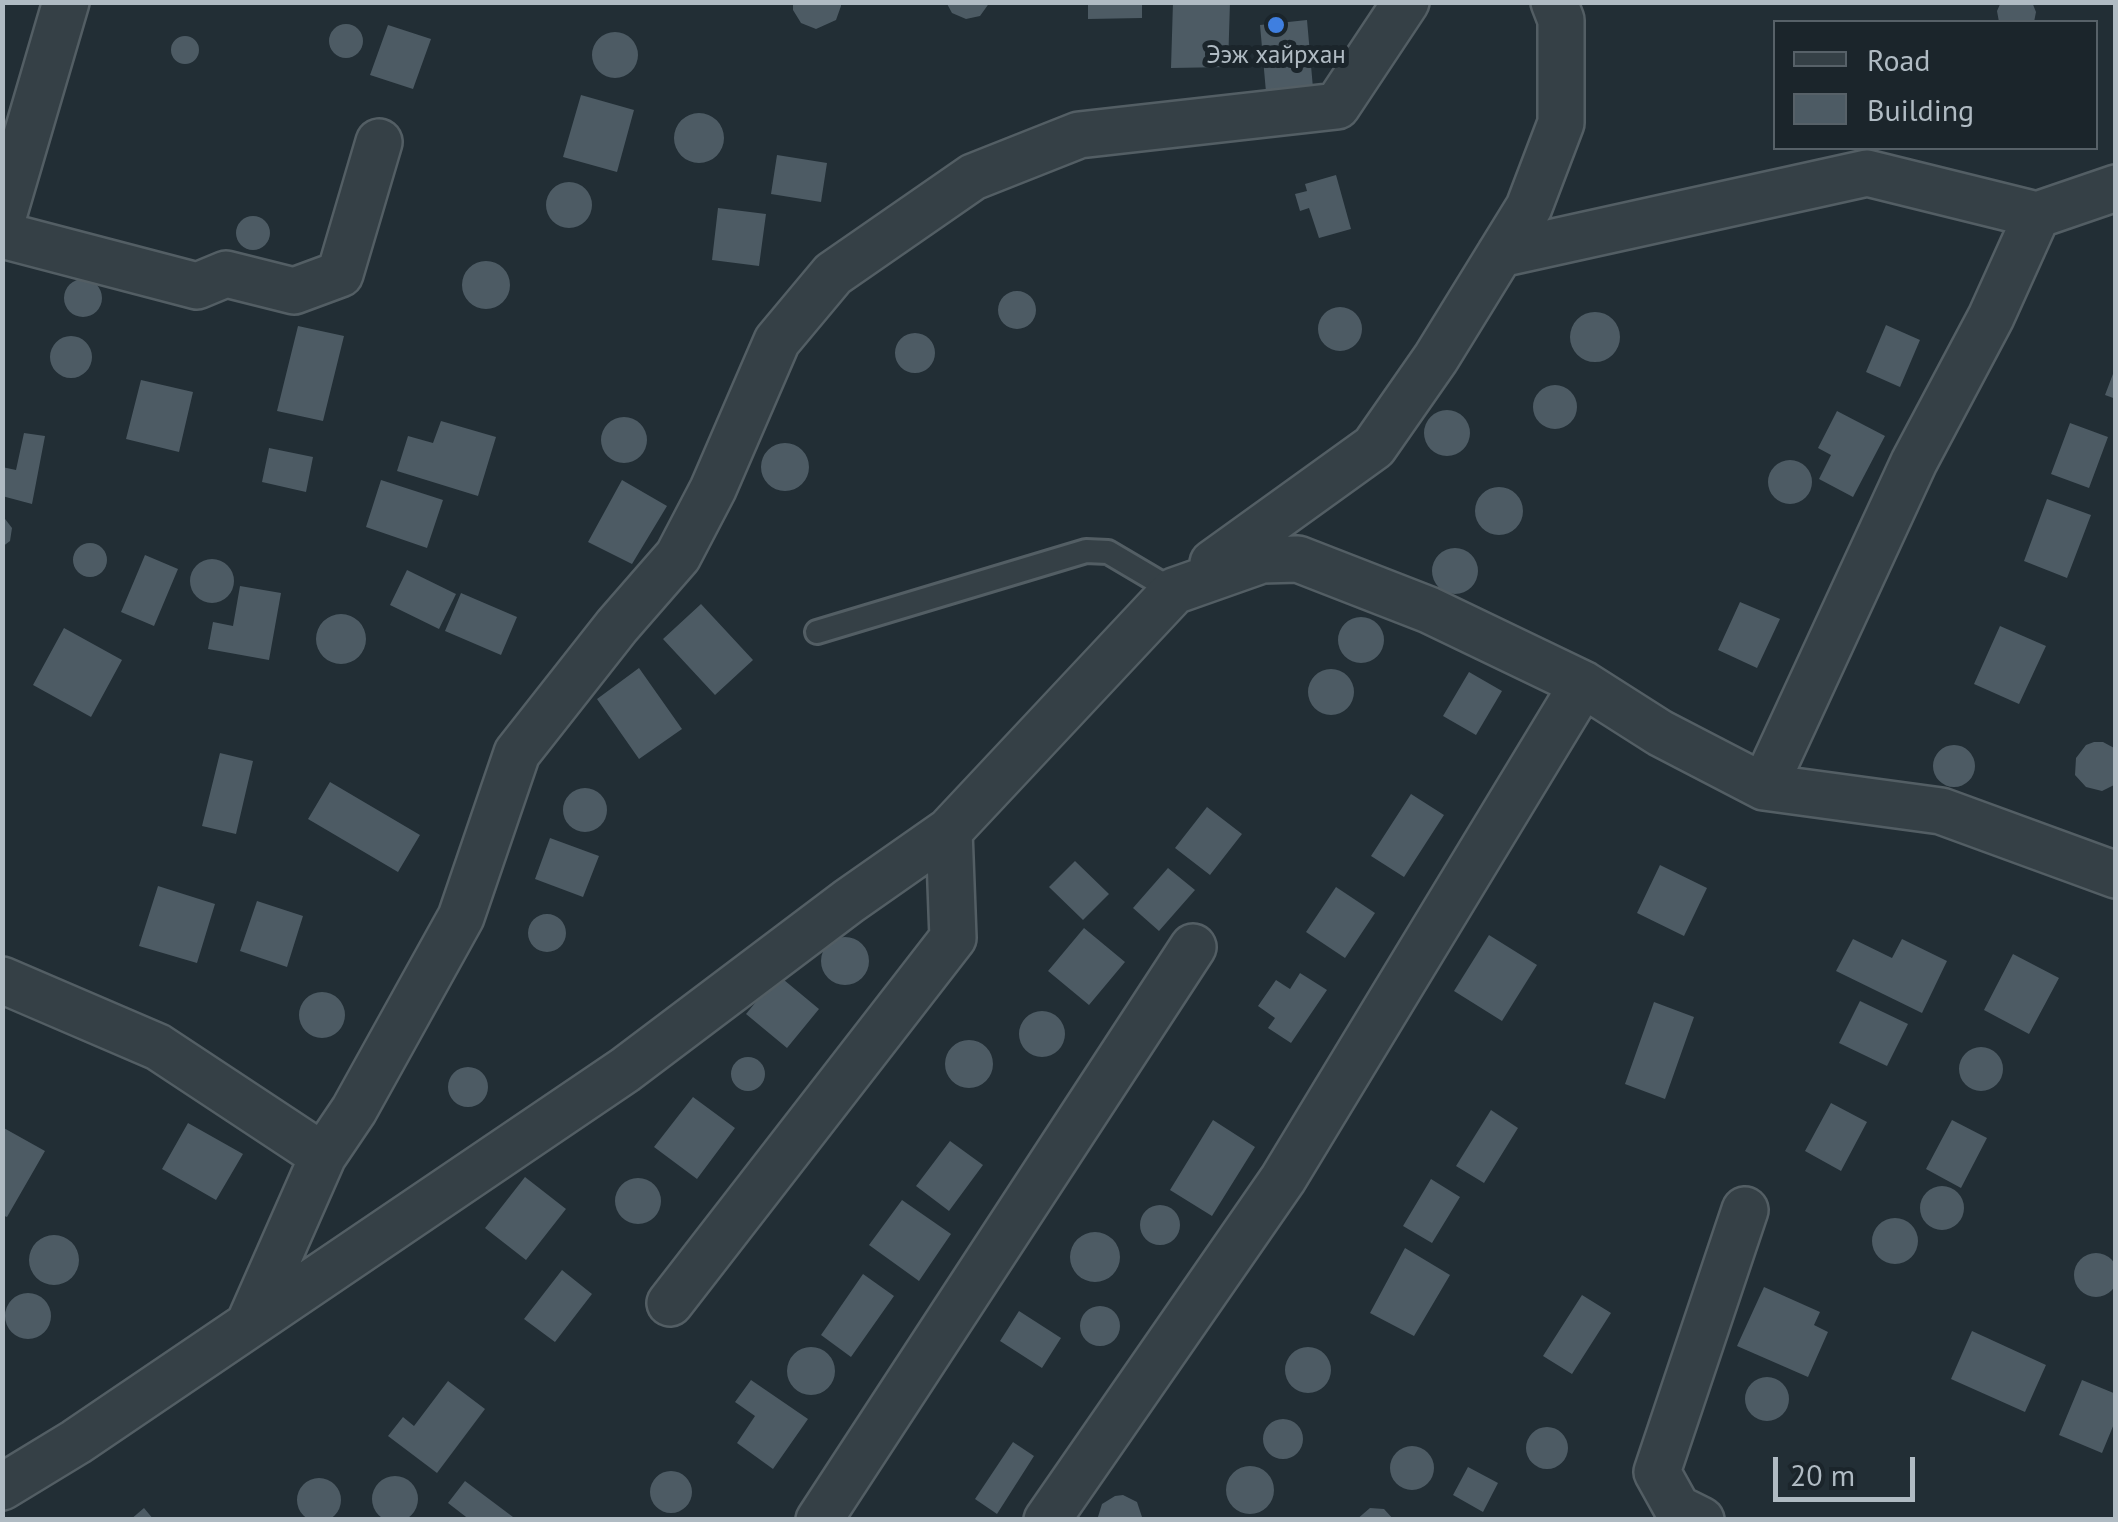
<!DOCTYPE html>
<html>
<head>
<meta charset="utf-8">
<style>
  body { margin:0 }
  #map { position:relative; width:2118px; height:1522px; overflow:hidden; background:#222e35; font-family:"PT Sans",sans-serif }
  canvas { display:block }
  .frame { position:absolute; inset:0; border:5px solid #b0bbc3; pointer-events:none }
  .legend { position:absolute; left:1773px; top:20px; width:325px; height:130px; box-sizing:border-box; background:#1b252b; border:2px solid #576168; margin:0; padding:12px 18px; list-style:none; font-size:30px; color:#b0bbc3 }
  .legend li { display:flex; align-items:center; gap:20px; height:50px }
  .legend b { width:50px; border:2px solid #576168 }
  .scale { position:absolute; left:1773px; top:1457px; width:142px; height:45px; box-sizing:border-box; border:5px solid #b0bbc3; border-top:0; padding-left:12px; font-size:30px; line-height:35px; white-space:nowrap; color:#b0bbc3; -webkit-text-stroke:8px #1b252b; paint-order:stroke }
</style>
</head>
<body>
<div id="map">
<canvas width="2118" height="1522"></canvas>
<div class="frame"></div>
<ul class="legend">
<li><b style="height:12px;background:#354046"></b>Road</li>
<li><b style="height:28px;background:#4d5b64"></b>Building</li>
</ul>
<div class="scale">20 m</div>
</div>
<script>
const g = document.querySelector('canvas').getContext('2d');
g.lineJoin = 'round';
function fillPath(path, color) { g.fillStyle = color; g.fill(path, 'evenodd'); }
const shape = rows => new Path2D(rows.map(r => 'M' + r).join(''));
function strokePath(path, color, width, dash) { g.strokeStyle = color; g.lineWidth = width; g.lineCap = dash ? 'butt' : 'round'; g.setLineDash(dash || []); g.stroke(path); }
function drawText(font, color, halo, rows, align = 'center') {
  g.font = font + ' "PT Sans",sans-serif'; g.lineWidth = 10; g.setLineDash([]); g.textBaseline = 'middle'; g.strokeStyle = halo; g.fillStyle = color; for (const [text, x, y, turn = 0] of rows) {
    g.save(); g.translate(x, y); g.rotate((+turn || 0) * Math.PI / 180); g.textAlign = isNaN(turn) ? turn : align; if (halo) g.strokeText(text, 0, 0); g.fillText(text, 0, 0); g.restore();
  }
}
fillPath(shape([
  [793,2,841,2,841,6,836,20,816,29,801,23,793,10],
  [946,2,990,2,980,16,966,19,952,13],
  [1088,2,1142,2,1142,18,1088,19],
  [1173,2,1230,2,1228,67,1171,68],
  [2001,2,2032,2,2036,12,2034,22,1999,22,1997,11],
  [1307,20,1313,88,1266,92,1260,25],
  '329 41a17 17 0 1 1 34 0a17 17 0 1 1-34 0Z',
  [388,25,431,39,413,89,370,75],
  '592 55a23 23 0 1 1 46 0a23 23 0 1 1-46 0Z',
  '171 50a14 14 0 1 1 28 0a14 14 0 1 1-28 0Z',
  [581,95,634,110,617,172,563,157],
  '674 138a25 25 0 1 1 50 0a25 25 0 1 1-50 0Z',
  [777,155,827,163,821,202,771,194],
  [1336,175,1351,229,1319,238,1309,208,1300,211,1295,194,1307,191,1305,184],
  '546 205a23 23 0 1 1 46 0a23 23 0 1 1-46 0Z',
  [718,208,766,214,759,266,712,260],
  '236 233a17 17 0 1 1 34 0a17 17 0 1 1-34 0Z',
  '462 285a24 24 0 1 1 48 0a24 24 0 1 1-48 0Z',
  '64 298a19 19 0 1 1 38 0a19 19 0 1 1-38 0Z',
  '998 310a19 19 0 1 1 38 0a19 19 0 1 1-38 0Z',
  '1318 329a22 22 0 1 1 44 0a22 22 0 1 1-44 0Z',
  '1570 337a25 25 0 1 1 50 0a25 25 0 1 1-50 0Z',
  [1886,325,1920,340,1900,387,1866,372],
  [298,326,344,336,323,421,277,411],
  '895 353a20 20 0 1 1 40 0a20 20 0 1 1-40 0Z',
  '50 357a21 21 0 1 1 42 0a21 21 0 1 1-42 0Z',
  [2116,366,2116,399,2105,395],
  [141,380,193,392,179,452,126,439],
  '1533 407a22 22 0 1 1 44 0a22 22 0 1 1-44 0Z',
  '1424 433a23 23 0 1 1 46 0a23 23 0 1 1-46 0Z',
  [1837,411,1885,436,1853,497,1819,479,1831,455,1818,448],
  '601 440a23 23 0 1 1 46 0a23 23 0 1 1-46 0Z',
  [441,421,496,437,478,496,397,471,408,436,433,443],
  [2070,423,2108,437,2089,488,2051,474],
  [24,433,45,436,32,504,2,496,2,467,16,470],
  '761 467a24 24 0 1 1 48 0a24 24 0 1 1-48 0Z',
  [269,448,313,457,306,492,262,482],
  '1768 482a22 22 0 1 1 44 0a22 22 0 1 1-44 0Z',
  [381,480,443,500,427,548,366,527],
  [622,480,667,506,632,564,588,542],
  '1475 511a24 24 0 1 1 48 0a24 24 0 1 1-48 0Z',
  [2047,499,2091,515,2067,578,2024,561],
  [2,515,12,528,10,541,2,547],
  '73 560a17 17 0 1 1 34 0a17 17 0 1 1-34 0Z',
  '1432 571a23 23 0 1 1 46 0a23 23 0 1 1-46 0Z',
  [145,555,178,569,154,626,121,612],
  '190 581a22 22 0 1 1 44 0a22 22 0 1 1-44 0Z',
  [407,570,456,594,439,629,390,605],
  [240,586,281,593,269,660,208,649,213,622,233,626],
  [461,593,517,617,501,655,445,631],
  [1740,602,1780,619,1757,668,1718,650],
  [701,604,753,660,715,695,663,639],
  '316 639a25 25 0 1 1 50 0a25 25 0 1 1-50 0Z',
  '1338 640a23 23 0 1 1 46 0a23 23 0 1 1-46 0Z',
  [2000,626,2046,646,2019,704,1974,684],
  [64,628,122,660,91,717,33,685],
  [639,668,682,729,639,759,597,699],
  '1308 692a23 23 0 1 1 46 0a23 23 0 1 1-46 0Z',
  [1469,672,1502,691,1476,735,1443,716],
  [2094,742,2103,742,2116,749,2116,784,2102,791,2086,787,2075,775,2076,758,2086,745],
  '1933 766a21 21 0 1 1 42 0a21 21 0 1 1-42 0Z',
  [220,753,253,761,236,834,202,826],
  [330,782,420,835,398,872,308,819],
  '563 810a22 22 0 1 1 44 0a22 22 0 1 1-44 0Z',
  [1411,794,1444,815,1404,877,1371,856],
  [1207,807,1242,834,1210,875,1175,848],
  [550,838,599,856,583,897,535,879],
  [1075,861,1109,894,1083,920,1049,887],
  [1660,865,1707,888,1684,936,1637,913],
  [1168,868,1195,890,1159,931,1133,908],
  [158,886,215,904,197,963,139,946],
  [1336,887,1375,913,1345,958,1306,932],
  [257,901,303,916,287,967,240,951],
  '528 933a19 19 0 1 1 38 0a19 19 0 1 1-38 0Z',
  [1084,928,1125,962,1089,1005,1048,971],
  [1489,935,1537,965,1502,1021,1454,991],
  '821 961a24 24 0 1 1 48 0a24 24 0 1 1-48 0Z',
  [1853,939,1892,958,1902,939,1947,961,1922,1013,1836,971],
  [2013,954,2059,978,2029,1034,1984,1010],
  [1300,973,1327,990,1291,1043,1268,1028,1275,1018,1258,1006,1276,980,1290,989],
  [778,975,819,1009,787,1048,746,1014],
  '299 1015a23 23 0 1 1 46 0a23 23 0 1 1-46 0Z',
  [1860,1001,1908,1024,1887,1066,1839,1043],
  [1654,1002,1694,1017,1665,1099,1625,1084],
  '1019 1034a23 23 0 1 1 46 0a23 23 0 1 1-46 0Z',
  '945 1064a24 24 0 1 1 48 0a24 24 0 1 1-48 0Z',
  '1959 1069a22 22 0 1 1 44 0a22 22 0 1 1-44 0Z',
  '731 1074a17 17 0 1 1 34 0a17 17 0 1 1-34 0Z',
  '448 1087a20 20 0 1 1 40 0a20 20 0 1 1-40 0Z',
  [693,1097,735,1128,697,1179,654,1147],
  [1831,1103,1867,1122,1841,1171,1805,1151],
  [1491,1110,1518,1128,1484,1183,1456,1166],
  [1213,1120,1255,1147,1212,1216,1170,1190],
  [1952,1120,1987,1138,1961,1188,1926,1169],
  [188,1123,243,1154,216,1200,162,1169],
  [2,1127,45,1151,7,1217,2,1215],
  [950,1141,983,1165,949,1211,916,1186],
  [525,1177,566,1209,526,1260,485,1228],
  '615 1201a23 23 0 1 1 46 0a23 23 0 1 1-46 0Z',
  [1431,1179,1460,1197,1432,1243,1403,1226],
  '1920 1208a22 22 0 1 1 44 0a22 22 0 1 1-44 0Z',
  [902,1200,951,1234,919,1281,869,1245],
  '1140 1225a20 20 0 1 1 40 0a20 20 0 1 1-40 0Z',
  '1872 1241a23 23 0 1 1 46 0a23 23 0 1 1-46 0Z',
  '1070 1257a25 25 0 1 1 50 0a25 25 0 1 1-50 0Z',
  '29 1260a25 25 0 1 1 50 0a25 25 0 1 1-50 0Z',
  [1405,1248,1450,1275,1414,1336,1370,1313],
  '2074 1275a22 22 0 1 1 44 0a22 22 0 1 1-44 0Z',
  [562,1270,592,1294,555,1342,524,1319],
  [863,1274,894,1296,851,1357,821,1335],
  [1764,1287,1820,1312,1814,1325,1828,1332,1808,1377,1737,1346],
  '5 1316a23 23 0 1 1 46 0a23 23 0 1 1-46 0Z',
  [1582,1295,1611,1313,1572,1374,1543,1356],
  '1080 1326a20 20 0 1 1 40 0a20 20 0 1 1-40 0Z',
  [1019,1311,1061,1338,1042,1368,1000,1341],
  [1972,1331,2046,1365,2025,1412,1951,1379],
  '1285 1370a23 23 0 1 1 46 0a23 23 0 1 1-46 0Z',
  '787 1371a24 24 0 1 1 48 0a24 24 0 1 1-48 0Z',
  '1745 1399a22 22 0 1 1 44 0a22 22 0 1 1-44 0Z',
  [751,1380,808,1419,773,1469,737,1443,755,1416,735,1402],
  [2082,1380,2116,1394,2116,1419,2102,1453,2059,1435],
  [448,1381,485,1409,437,1473,388,1436,403,1417,414,1426],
  '1263 1439a20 20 0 1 1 40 0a20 20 0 1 1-40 0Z',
  '1526 1448a21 21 0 1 1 42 0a21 21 0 1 1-42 0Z',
  [1013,1442,1034,1456,997,1514,975,1499],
  '1390 1468a22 22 0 1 1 44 0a22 22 0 1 1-44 0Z',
  '1226 1490a24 24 0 1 1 48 0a24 24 0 1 1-48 0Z',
  [1468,1467,1498,1483,1483,1512,1453,1495],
  '650 1492a21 21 0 1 1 42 0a21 21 0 1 1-42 0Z',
  '372 1499a23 23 0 1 1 46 0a23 23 0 1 1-46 0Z',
  '297 1500a22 22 0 1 1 44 0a22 22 0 1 1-44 0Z',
  [465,1481,517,1520,470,1520,448,1503],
  [1123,1495,1137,1502,1143,1520,1097,1520,1102,1504,1115,1496],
  [144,1508,154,1520,130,1520],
  [1370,1508,1384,1509,1394,1520,1356,1520]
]), '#4d5b64');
const service = shape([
  [817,632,1086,551,1108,552,1174,591]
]);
const minor = shape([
  [2,220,66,2],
  [2,235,197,286,226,274,294,291,340,274,379,142],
  [1500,254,1867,173,2037,215],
  [1213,563,1374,447,1436,358,1529,207,1561,123,1561,20,1554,2],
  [1764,787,1914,462,1991,317,2037,215,2116,188],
  [2,980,158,1047,323,1156,249,1324],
  [323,1156,354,1110,461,917,517,753,617,626,678,556,713,489,777,341,833,274,973,177,1079,135,1337,106,1406,2],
  [670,1303,953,938,949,831],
  [2,1487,76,1442,625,1070,849,901,949,831,1174,591,1262,560,1298,559,1429,610,1583,684,1660,733,1764,787,1941,811,2116,875],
  [819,1520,1193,947],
  [1047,1520,1283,1179,1583,684],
  [1701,1520,1677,1508,1657,1472,1745,1210]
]);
strokePath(service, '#535e64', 28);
strokePath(minor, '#535e64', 50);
strokePath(service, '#354046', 22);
strokePath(minor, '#354046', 45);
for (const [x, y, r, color] of [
  [1276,25,10,"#3f7fe0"]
]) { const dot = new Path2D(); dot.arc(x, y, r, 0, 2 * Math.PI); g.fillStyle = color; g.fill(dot); strokePath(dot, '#1b252b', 4); }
drawText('25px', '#b0bbc3', '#1b252b', [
  ["Ээж хайрхан",1276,56]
]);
</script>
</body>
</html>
